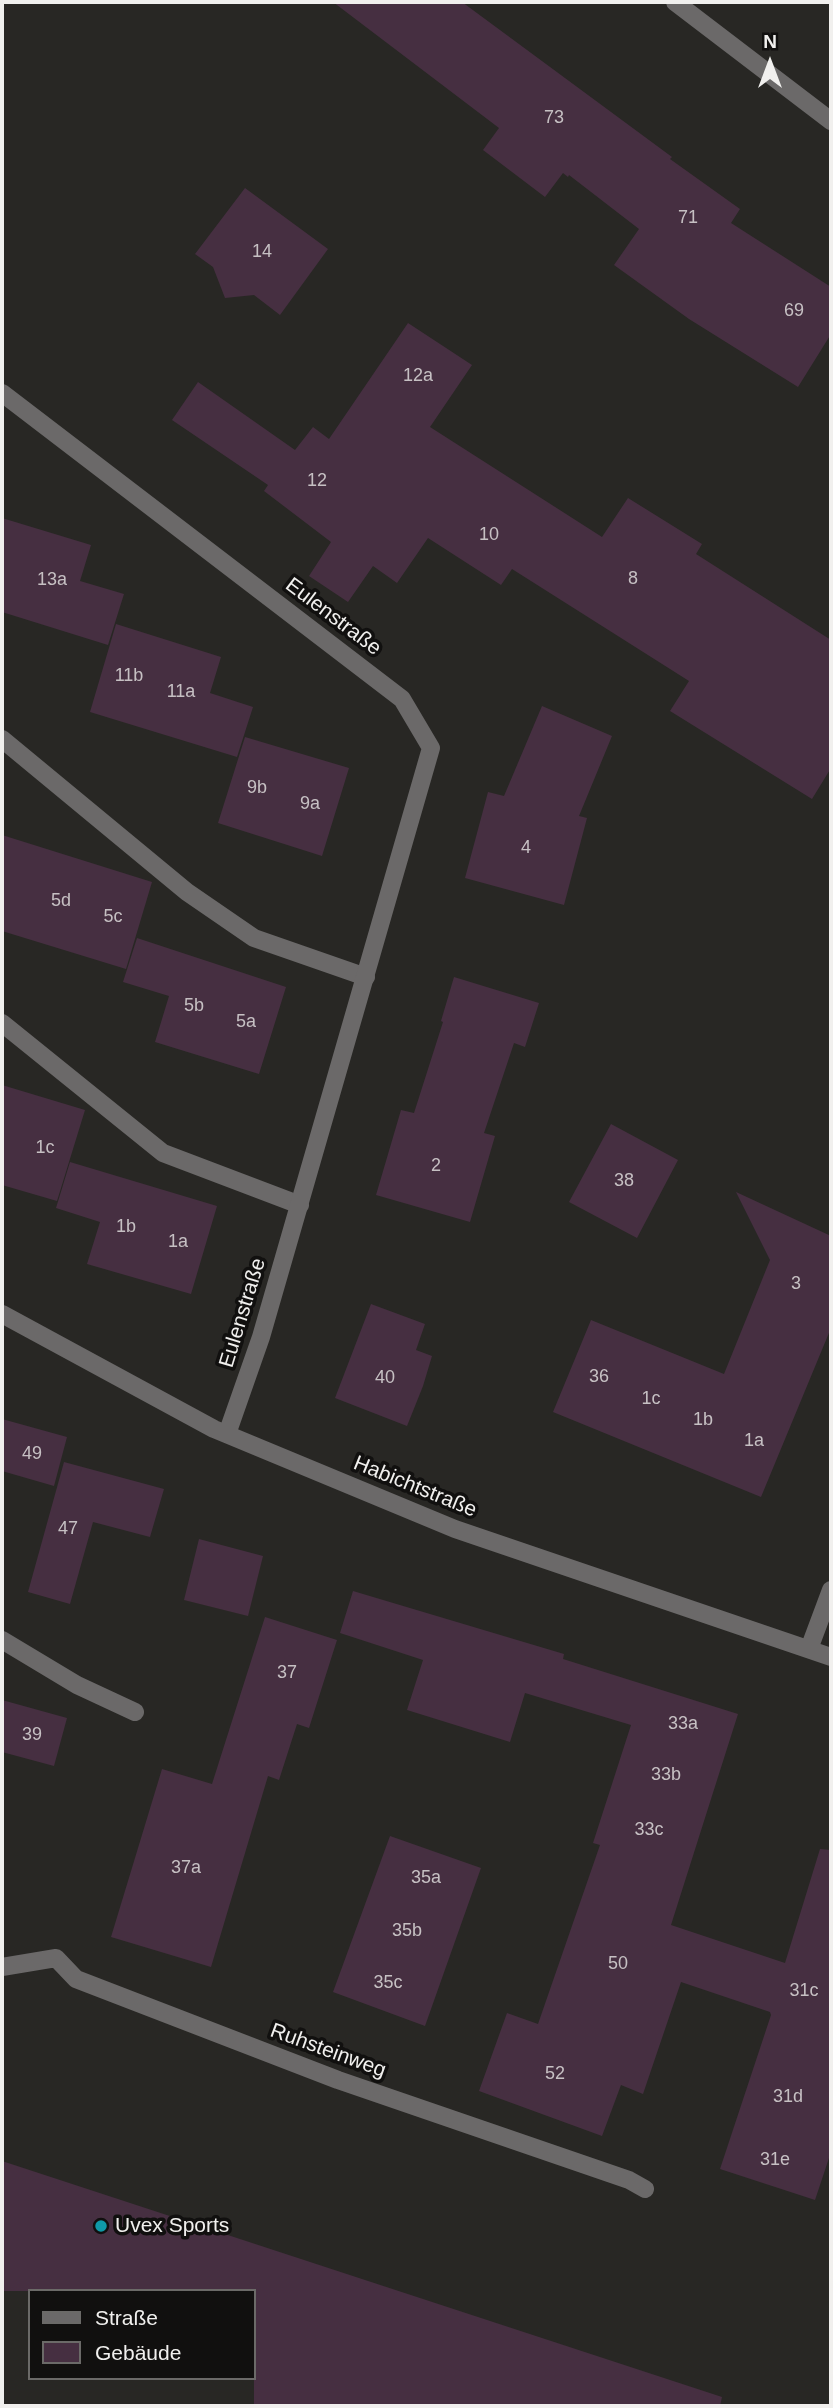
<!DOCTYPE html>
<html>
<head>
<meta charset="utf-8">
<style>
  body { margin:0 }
  #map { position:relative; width:833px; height:2408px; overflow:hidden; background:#282724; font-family:Helvetica,sans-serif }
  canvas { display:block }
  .frame { position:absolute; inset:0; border:4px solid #f1f0ee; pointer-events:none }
  .legend { position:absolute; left:28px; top:2289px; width:228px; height:91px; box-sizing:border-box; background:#11100f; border:2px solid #6b6a68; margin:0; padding:9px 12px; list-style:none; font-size:21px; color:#f1f0ee }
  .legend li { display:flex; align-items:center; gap:14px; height:35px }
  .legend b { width:35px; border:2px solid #6b6a68 }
  .north { position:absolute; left:735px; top:28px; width:70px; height:70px; -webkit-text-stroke:5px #11100f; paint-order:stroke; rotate:0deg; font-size:19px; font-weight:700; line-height:28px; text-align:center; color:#f1f0ee }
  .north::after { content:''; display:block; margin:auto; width:24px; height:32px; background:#f1f0ee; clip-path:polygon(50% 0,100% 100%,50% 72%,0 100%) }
</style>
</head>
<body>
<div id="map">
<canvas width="833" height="2408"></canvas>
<div class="frame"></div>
<ul class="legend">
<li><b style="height:9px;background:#6b6969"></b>Straße</li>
<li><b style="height:19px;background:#462f41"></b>Gebäude</li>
</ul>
<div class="north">N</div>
</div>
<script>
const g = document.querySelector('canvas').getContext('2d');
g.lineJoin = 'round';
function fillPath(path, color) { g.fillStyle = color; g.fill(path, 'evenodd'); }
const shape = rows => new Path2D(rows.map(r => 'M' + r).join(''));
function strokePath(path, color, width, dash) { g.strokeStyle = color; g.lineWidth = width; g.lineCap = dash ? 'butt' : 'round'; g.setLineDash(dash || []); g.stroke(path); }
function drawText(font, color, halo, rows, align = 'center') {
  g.font = font + ' Helvetica,sans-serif'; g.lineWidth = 7; g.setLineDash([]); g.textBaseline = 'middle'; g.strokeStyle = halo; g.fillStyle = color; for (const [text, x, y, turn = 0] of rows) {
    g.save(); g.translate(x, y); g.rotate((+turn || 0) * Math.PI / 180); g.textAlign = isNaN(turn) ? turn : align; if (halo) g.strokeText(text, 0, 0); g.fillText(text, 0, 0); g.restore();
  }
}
fillPath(shape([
  [333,2,462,2,672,157,670,159,740,209,731,223,831,287,831,334,798,387,689,319,614,265,639,229,569,175,568,177,563,173,545,197,483,150,499,128],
  [245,188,328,249,280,315,254,295,225,298,213,267,195,254],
  [408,323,472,365,430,427,602,537,628,498,702,544,696,554,831,640,831,768,812,799,670,711,689,681,512,569,501,585,428,538,397,583,373,566,348,602,309,576,331,542,264,491,268,485,172,420,198,382,295,450,313,427,329,439],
  [2,518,91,545,80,581,124,594,108,645,2,612],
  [116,624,221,657,210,693,253,707,237,757,90,712],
  [542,706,612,736,579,816,587,818,564,905,465,878,488,792,504,796],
  [245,737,349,768,322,856,218,823],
  [2,835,152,882,126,969,2,931],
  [137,938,286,987,259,1074,155,1042,169,996,123,982],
  [454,977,539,1003,525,1047,514,1043,484,1133,495,1136,470,1222,376,1195,401,1110,414,1113,443,1022,441,1021],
  [2,1085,85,1110,57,1201,2,1185],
  [611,1124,678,1160,637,1238,569,1202],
  [70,1162,217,1206,191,1294,87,1264,100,1222,56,1208],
  [736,1192,831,1236,831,1328,761,1497,553,1412,591,1320,724,1374,770,1260],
  [371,1304,425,1324,416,1350,432,1356,423,1386,407,1426,335,1398],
  [2,1419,67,1437,54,1486,2,1471],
  [64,1462,164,1489,150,1537,93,1522,70,1604,28,1592],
  [199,1539,263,1556,248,1616,184,1600],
  [353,1591,564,1654,563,1659,738,1714,671,1925,785,1963,820,1849,831,1850,831,2152,815,2200,720,2169,771,2015,770,2012,681,1982,643,2094,621,2085,602,2136,479,2091,507,2013,538,2024,600,1845,593,1843,631,1725,525,1693,510,1742,407,1710,423,1660,340,1633],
  [265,1617,337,1640,309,1728,297,1724,279,1780,268,1776,211,1967,111,1937,162,1769,212,1784],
  [2,1700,67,1718,54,1766,2,1752],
  [390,1836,481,1868,425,2026,333,1992],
  [2,2161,722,2397,720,2406,254,2406,254,2291,2,2291]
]), '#462f41');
strokePath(shape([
  [2,739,187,892,254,938,366,977],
  [2,1023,163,1153,300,1205],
  [2,1640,77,1685,135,1712],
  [2,1967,56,1958,76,1979,338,2080,629,2180,645,2189]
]), '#6b6969', 18);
strokePath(shape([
  [675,2,831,121],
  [2,393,402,699,431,748,261,1337,227,1434],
  [2,1314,214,1429,455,1529,831,1657],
  [809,1649,831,1590]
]), '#6b6969', 18);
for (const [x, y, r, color] of [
  [101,2226,7,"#0f9aa8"]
]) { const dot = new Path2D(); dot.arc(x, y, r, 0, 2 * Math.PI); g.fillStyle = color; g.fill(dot); strokePath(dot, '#11100f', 2.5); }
drawText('18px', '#c6c0c3', null, [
  ["73",554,118],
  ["71",688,218],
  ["14",262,252],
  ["69",794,311],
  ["12a",418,376],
  ["12",317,481],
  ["10",489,535],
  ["8",633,579],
  ["13a",52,580],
  ["11b",129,676],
  ["11a",181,692],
  ["9b",257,788],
  ["9a",310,804],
  ["4",526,848],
  ["5d",61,901],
  ["5c",113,917],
  ["5b",194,1006],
  ["5a",246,1022],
  ["1c",45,1148],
  ["2",436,1166],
  ["38",624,1181],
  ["1b",126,1227],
  ["1a",178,1242],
  ["3",796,1284],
  ["36",599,1377],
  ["40",385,1378],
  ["1c",651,1399],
  ["1b",703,1420],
  ["1a",754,1441],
  ["49",32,1454],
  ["47",68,1529],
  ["37",287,1673],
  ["33a",683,1724],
  ["39",32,1735],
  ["33b",666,1775],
  ["33c",649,1830],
  ["37a",186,1868],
  ["35a",426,1878],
  ["35b",407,1931],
  ["50",618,1964],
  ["35c",388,1983],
  ["31c",804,1991],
  ["52",555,2074],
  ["31d",788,2097],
  ["31e",775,2160]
]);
drawText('21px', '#f1f0ee', '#11100f', [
  ["Eulenstraße",333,617,37],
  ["Eulenstraße",243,1313,-73],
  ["Habichtstraße",415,1487,22],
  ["Ruhsteinweg",328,2051,20]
]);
drawText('21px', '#f1f0ee', '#11100f', [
  ["Uvex Sports",115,2226]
], 'left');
</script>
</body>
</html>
